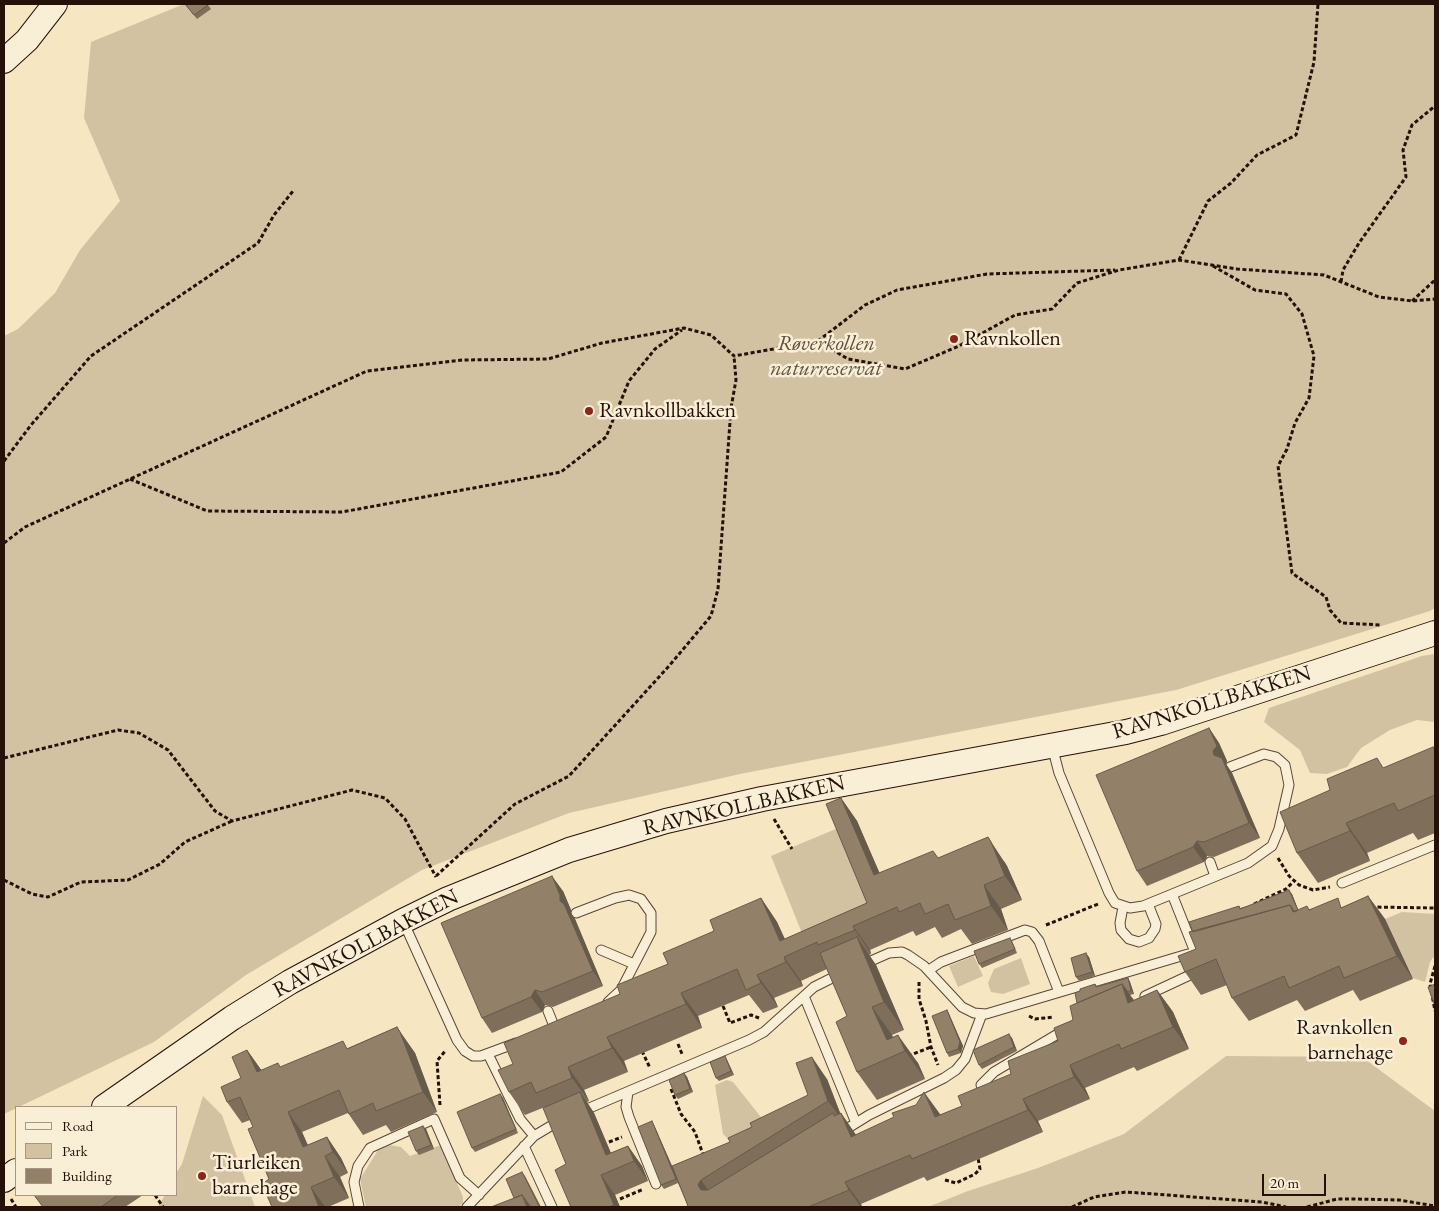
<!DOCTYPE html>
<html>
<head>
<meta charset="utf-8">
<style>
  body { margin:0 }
  #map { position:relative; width:1439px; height:1211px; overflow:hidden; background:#f6e6c2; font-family:"EB Garamond",serif }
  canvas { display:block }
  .frame { position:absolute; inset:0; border:5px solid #251108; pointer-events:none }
  .legend { position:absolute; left:15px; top:1106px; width:162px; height:90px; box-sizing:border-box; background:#f9efd7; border:1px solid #a49684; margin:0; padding:6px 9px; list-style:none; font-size:15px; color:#251108 }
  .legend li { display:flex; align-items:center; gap:10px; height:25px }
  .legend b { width:25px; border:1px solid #a49684 }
  .scale { position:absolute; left:1262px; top:1174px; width:64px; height:22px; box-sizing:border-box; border:2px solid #251108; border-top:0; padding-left:6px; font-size:15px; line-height:18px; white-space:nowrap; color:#251108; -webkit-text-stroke:4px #f9efd7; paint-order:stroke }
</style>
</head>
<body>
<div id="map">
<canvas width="1439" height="1211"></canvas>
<div class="frame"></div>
<ul class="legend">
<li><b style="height:6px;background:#f9efd7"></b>Road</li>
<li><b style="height:14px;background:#d2c2a2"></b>Park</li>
<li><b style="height:14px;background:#928069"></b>Building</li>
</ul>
<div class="scale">20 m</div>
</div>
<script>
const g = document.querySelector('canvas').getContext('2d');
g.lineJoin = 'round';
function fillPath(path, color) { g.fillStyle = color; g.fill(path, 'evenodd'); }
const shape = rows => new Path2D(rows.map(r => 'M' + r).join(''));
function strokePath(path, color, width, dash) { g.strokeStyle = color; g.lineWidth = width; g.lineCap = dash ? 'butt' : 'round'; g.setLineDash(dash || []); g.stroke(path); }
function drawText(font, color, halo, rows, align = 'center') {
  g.font = font + ' "EB Garamond",serif'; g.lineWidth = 5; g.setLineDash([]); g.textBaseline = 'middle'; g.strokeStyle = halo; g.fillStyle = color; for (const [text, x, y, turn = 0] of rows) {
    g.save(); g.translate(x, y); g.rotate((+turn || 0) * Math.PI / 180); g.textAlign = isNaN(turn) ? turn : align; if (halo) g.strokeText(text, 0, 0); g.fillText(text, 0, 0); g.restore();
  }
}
fillPath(shape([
  [184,4,1435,4,1435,608,1430,611,1176,690,740,774,569,813,422,870,246,975,154,1042,4,1114,4,336,18,329,55,293,80,250,120,201,84,118,91,42],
  [1435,654,1435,722,1417,720,1390,730,1361,748,1347,767,1327,774,1310,773,1300,750,1264,722,1269,708,1422,656],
  [843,826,876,906,812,958,771,856],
  [1402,912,1435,914,1435,955,1430,962,1425,982,1410,977,1385,919],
  [974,956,983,976,958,987,949,966],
  [1021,958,1030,984,1003,994,991,992,988,983,994,969],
  [1226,1056,1362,1057,1435,1111,1435,1207,928,1207,968,1191,1038,1168,1124,1134],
  [727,1080,733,1082,776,1136,741,1151,723,1134,715,1085],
  [203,1096,222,1115,255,1207,158,1207,165,1195,176,1195,176,1173,182,1164],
  [389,1145,401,1147,410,1156,441,1145,463,1197,463,1203,459,1207,366,1207,360,1179,378,1150]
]), '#d2c2a2');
const lane = shape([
  [1052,746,1059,773,1109,893,1115,903,1130,908,1143,906,1248,863,1272,846,1279,829,1289,785,1285,765,1276,757,1264,754,1230,767],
  [1210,862,1215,876],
  [1342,883,1435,845],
  [1123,907,1120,923,1121,930,1129,939,1139,942,1149,938,1155,929,1156,924,1148,904],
  [576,913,615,898,629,895,641,899,651,913,651,932,621,990,608,1002],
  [403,921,457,1040,465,1051,473,1056,481,1056,516,1043],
  [601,950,634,964],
  [864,964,889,953,902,952,908,955,924,966,962,1007,974,1013,986,1014,1188,954],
  [929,970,941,962,1025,930,1032,932,1039,941,1059,992],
  [804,996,856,1123],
  [1145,996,1190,975,1198,967,1195,952,1172,894],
  [548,1011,554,1026],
  [488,1054,520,1119,534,1136],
  [981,1085,994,1072,1066,1029],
  [628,1092,626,1107,629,1117,656,1184],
  [580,1112,749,1040,764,1032,814,987,840,974],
  [840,1133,869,1115,944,1078,956,1070,965,1059,982,1014],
  [524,1146,552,1207],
  [359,1207,354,1182,358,1166,370,1148,434,1119,460,1178,479,1195],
  [467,1207,534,1136,559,1121]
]);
const secondary = shape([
  [4,61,27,40,55,4],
  [104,1107,232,1018,290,982,403,921,448,899,569,850,666,821,762,799,1126,732,1161,723,1435,633],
  [4,1180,16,1171]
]);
strokePath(lane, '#594636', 11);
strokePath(secondary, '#251108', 26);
strokePath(shape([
  [1179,260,1208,201,1231,183,1257,155,1296,135,1314,62,1318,4],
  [1213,266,1255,290,1286,294,1302,314,1314,356,1309,398,1295,423,1287,449,1278,466,1292,573,1326,597,1330,610,1341,623,1382,625],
  [1341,282,1343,270,1359,243,1406,177,1403,150,1412,125,1435,106],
  [1412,301,1435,280],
  [818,341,865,305,897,290,987,274,1115,270],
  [4,461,31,425,91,356,258,243,274,215,293,191],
  [130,479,207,511,342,512,561,472,606,437,629,381,655,349,682,330],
  [4,543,25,527,367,371,463,360,548,359,602,343,684,328,711,335,734,356,818,341,848,359,905,369,959,346,1015,315,1052,309,1077,283,1119,270,1179,260,1237,269,1324,275,1379,297,1412,301,1435,299],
  [4,758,118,730,139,733,168,750,215,811,232,821,352,790,385,798,405,819,436,877],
  [774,819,792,849],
  [1278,858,1289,876,1299,885,1313,890,1330,887],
  [436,876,515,804,569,776,669,666,711,616,718,589,731,408,736,380,734,356],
  [4,880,32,894,48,897,81,882,128,880,160,864,185,842,232,821],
  [1254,904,1286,889,1294,881],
  [1371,907,1435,908],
  [1046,925,1098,904],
  [1435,966,1430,984,1435,1011],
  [919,982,919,999,926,1021,931,1047,938,1065],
  [723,1006,730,1023,751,1015,759,1018],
  [1029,1016,1035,1019,1054,1017],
  [678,1044,682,1054],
  [642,1051,650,1068],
  [908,1056,931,1047],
  [671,1089,681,1114,695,1132,704,1157],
  [440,1105,437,1061,446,1050],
  [609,1142,622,1137],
  [945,1180,956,1183,975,1174,980,1169,978,1158],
  [155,1195,163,1207],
  [11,1199,16,1207],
  [620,1199,644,1189],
  [1072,1207,1094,1197,1126,1192,1262,1202,1286,1207],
  [1307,1207,1337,1199,1355,1199,1399,1200,1435,1206]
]), '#251108', 3, [4, 2.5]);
strokePath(lane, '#f9efd7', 9);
strokePath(secondary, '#f9efd7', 24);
fillPath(shape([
  [185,4,208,5,211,9,197,19],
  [1209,728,1219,743,1227,761,1226,764,1232,773,1260,838,1214,857,1207,856,1204,862,1147,886,1137,871],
  [1435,750,1435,833,1418,840,1413,833,1367,853,1370,861,1318,883,1297,853,1384,768],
  [841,798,857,821,879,873,938,858,1004,861,1007,866,1022,900,1001,909,1008,930,972,944,961,929,942,938,935,927,916,936,913,931,870,950,871,954,869,955,876,965,904,1030,892,1035,893,1038,918,1063,925,1079,877,1100,857,1072,847,1016,827,969,801,981,803,986,774,998,778,1007,763,1013,749,995,698,1016,702,1028,624,1061,628,1072,584,1090,589,1101,587,1102,594,1113,611,1153,628,1146,642,1166,648,1181,615,1195,620,1207,571,1207,566,1164,545,1107,525,1115,509,1092,513,1064,668,964,761,898,777,922,785,939,867,903],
  [563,891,571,910,571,913,575,919,603,986,553,1007,545,1005,542,1012,492,1033,482,1018],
  [1292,894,1298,910,1343,907,1368,896,1385,919,1413,979,1360,1001,1353,990,1305,1011,1297,1000,1249,1021,1232,998,1227,985,1201,995,1185,972,1196,949,1193,932,1239,906,1240,908],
  [1012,941,1017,953,982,968,979,964],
  [1089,957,1095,976,1079,981,1076,977],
  [1128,978,1130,982,1134,994,1130,995,1134,1000,1157,990,1173,1012,1189,1049,1137,1071,1134,1067,1085,1088,1090,1099,1038,1121,1043,1132,927,1181,924,1177,861,1204,862,1207,684,1207,688,1206,678,1183,664,1189,661,1185,654,1125,672,1166,730,1142,752,1127,808,1095,827,1079,840,1113,841,1113,856,1135,940,1115,962,1106,1011,1074,1058,1041,1073,1020,1080,991,1095,984,1097,986],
  [947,1010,949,1014,963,1046,961,1053,949,1057,947,1053],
  [397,1027,415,1053,437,1112,391,1132,386,1125,363,1135,348,1113,302,1132,308,1145,327,1137,341,1158,348,1173,340,1177,349,1198,328,1207,272,1207,269,1179,253,1127,250,1120,242,1123,227,1102,241,1078,247,1050,261,1070,281,1067,348,1048],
  [1012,1038,1017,1051,982,1069,979,1065],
  [725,1056,727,1060,734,1075,719,1081,716,1078],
  [684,1073,687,1077,693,1092,678,1099,675,1095],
  [500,1094,503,1098,518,1133,475,1152,472,1148],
  [426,1129,434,1149,419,1155,416,1151],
  [34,1195,143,1195,125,1207,43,1207]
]), '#7e6e5a');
fillPath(shape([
  [1209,728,1219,743,1227,761,1226,764,1232,773,1260,838,1249,823,1214,755],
  [841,798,857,821,891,899,874,875],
  [1346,823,1367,853,1370,861,1350,831],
  [988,837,1007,866,1022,900,1005,876],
  [1197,841,1207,856,1204,862,1193,847],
  [552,876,563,891,571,910,571,913,575,919,603,986,593,971,560,901],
  [984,885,1001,909,1008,930,991,906],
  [1289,890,1292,894,1301,917,1299,913],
  [1368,896,1385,919,1413,979,1397,956],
  [761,898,777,922,791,954,780,941],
  [853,926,870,950,871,954,855,930],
  [857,937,876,965,904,1030,884,1002],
  [1086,953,1089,957,1095,976,1092,972],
  [784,957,801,981,803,986,786,962],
  [757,975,774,998,778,1007,761,983],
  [1128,978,1130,982,1134,994,1131,990],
  [1122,984,1138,1006,1128,1003],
  [535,990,545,1005,542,1012,531,997],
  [1157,990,1173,1012,1189,1049,1173,1027],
  [681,993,698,1016,702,1028,686,1004],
  [872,1007,892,1035,900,1053,887,1040],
  [947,1010,949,1014,963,1046,961,1053,958,1049],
  [400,1032,415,1053,437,1112,423,1092],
  [1009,1034,1012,1038,1017,1051,1014,1047],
  [898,1035,918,1063,925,1079,905,1051],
  [607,1037,624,1061,628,1072,612,1048],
  [247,1050,262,1071,257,1072],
  [725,1056,727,1060,734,1075,731,1071],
  [812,1057,827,1079,844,1123,828,1101],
  [1070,1065,1085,1088,1090,1099,1074,1077],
  [568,1067,584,1090,589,1101,572,1078],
  [684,1073,687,1077,693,1092,690,1089],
  [580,1092,594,1113,617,1168,606,1155],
  [924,1092,940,1114,950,1139,935,1117],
  [500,1094,503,1098,518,1133,516,1129],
  [1023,1099,1038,1121,1043,1132,1028,1110],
  [288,1112,302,1132,317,1168,303,1147],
  [841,1113,856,1135,851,1137],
  [652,1121,654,1125,679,1182,676,1179],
  [423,1126,426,1129,434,1149,431,1145],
  [327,1137,341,1158,348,1173,333,1152],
  [628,1146,642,1166,648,1181,634,1161],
  [325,1156,340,1177,349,1198,334,1177],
  [522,1172,525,1176,541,1207,539,1206],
  [601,1175,615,1195,620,1207,615,1207,614,1205],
  [701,1180,717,1202,701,1190,698,1185],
  [845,1182,861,1204,862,1207,861,1207,849,1190],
  [311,1187,325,1207,319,1207],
  [522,1195,531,1207,527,1207]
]), '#665a4a');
const building = shape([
  [185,4,207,4,208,5,194,15,185,4],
  [1209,728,1217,746,1213,751,1214,755,1222,758,1249,823,1204,842,1197,841,1193,847,1137,871,1096,775,1209,728],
  [1433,747,1435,751,1435,795,1398,811,1394,803,1346,823,1350,831,1297,853,1280,812,1330,790,1327,779,1377,758,1383,768,1433,747],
  [841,798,874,875,933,851,938,858,988,837,991,842,1005,876,984,885,991,906,955,920,948,904,925,914,920,903,899,912,897,907,853,926,855,930,818,945,817,942,784,957,786,962,757,975,761,983,746,990,737,969,681,993,686,1004,607,1037,612,1048,568,1067,572,1078,536,1093,531,1082,509,1092,498,1070,513,1064,504,1043,620,994,617,985,668,964,663,953,714,931,710,920,761,898,780,941,867,903,826,804,841,798],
  [552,876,560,895,560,901,564,904,593,971,542,992,535,990,531,997,482,1018,441,923,552,876],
  [1289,890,1298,910,1295,912,1290,905,1193,932,1189,922,1239,906,1240,909,1289,890],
  [1368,896,1397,956,1344,978,1339,966,1289,988,1284,976,1232,998,1216,959,1185,972,1178,956,1196,949,1189,932,1290,905,1293,912,1307,906,1309,910,1338,898,1341,908,1368,896],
  [857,937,884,1002,872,1007,887,1040,898,1035,905,1051,857,1072,836,1022,847,1016,820,953,857,937],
  [1010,938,1015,949,979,964,974,951,1010,938],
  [1086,953,1092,972,1076,977,1071,958,1086,953],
  [1128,978,1131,990,1128,992,1122,984,1077,1003,1075,993,1080,991,1080,989,1095,984,1096,987,1128,978],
  [1122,984,1128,1003,1157,990,1173,1027,1121,1049,1119,1044,1070,1065,1074,1077,1023,1099,1028,1110,912,1159,910,1155,845,1182,849,1190,808,1207,684,1207,688,1206,672,1166,730,1142,728,1138,752,1127,750,1123,808,1095,796,1063,812,1057,828,1101,701,1180,698,1185,701,1190,708,1190,833,1113,834,1116,841,1113,851,1137,894,1117,892,1113,916,1105,924,1092,935,1117,962,1106,958,1096,1011,1074,1008,1061,1058,1041,1054,1028,1073,1020,1070,1006,1122,984],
  [1435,984,1435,1006,1428,987,1435,984],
  [947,1010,960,1042,958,1049,947,1053,932,1016,947,1010],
  [397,1027,400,1032,423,1092,376,1111,373,1103,349,1114,339,1090,288,1112,303,1147,327,1137,333,1152,325,1156,334,1177,311,1187,319,1207,272,1207,262,1184,269,1179,248,1129,253,1127,240,1097,227,1102,221,1087,241,1078,232,1057,247,1050,257,1072,278,1063,280,1067,343,1041,347,1049,397,1027],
  [1009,1034,1014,1047,979,1065,973,1050,1009,1034],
  [725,1056,731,1071,716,1078,710,1062,725,1056],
  [684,1073,690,1089,675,1095,669,1080,684,1073],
  [580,1092,606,1155,628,1146,634,1161,601,1175,614,1205,609,1207,571,1207,555,1170,566,1164,543,1108,580,1092],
  [500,1094,516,1129,472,1148,457,1112,500,1094],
  [652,1121,676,1179,661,1185,638,1127,652,1121],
  [423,1126,431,1145,416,1151,408,1132,423,1126],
  [522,1172,539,1206,536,1207,531,1207,522,1195,514,1198,506,1179,522,1172],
  [34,1195,118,1195,101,1207,43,1207,34,1195],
  [522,1195,527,1207,491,1207,522,1195]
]);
fillPath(building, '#928069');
strokePath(building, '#665a4a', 1);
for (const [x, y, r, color] of [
  [954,339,5,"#8f2418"],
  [589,411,5,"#8f2418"],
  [1403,1041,5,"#8f2418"],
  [202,1176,5,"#8f2418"]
]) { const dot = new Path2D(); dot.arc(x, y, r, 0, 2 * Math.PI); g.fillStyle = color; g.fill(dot); strokePath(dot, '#f9efd7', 2); }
drawText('22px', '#251108', '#f9efd7', [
  ["Ravnkollen",964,339],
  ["Ravnkollbakken",599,411],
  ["Ravnkollen",1393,1028,"right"],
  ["barnehage",1393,1053,"right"],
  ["Tiurleiken",212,1163],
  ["barnehage",212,1188]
], 'left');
drawText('italic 22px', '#624f3e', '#f9efd7', [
  ["Røverkollen",826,344],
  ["naturreservat",826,369]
]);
drawText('22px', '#251108', '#f9efd7', [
  ["RAVNKOLLBAKKEN",1212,703,-17],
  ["RAVNKOLLBAKKEN",744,806,-13],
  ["RAVNKOLLBAKKEN",366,944,-28]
]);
</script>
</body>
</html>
